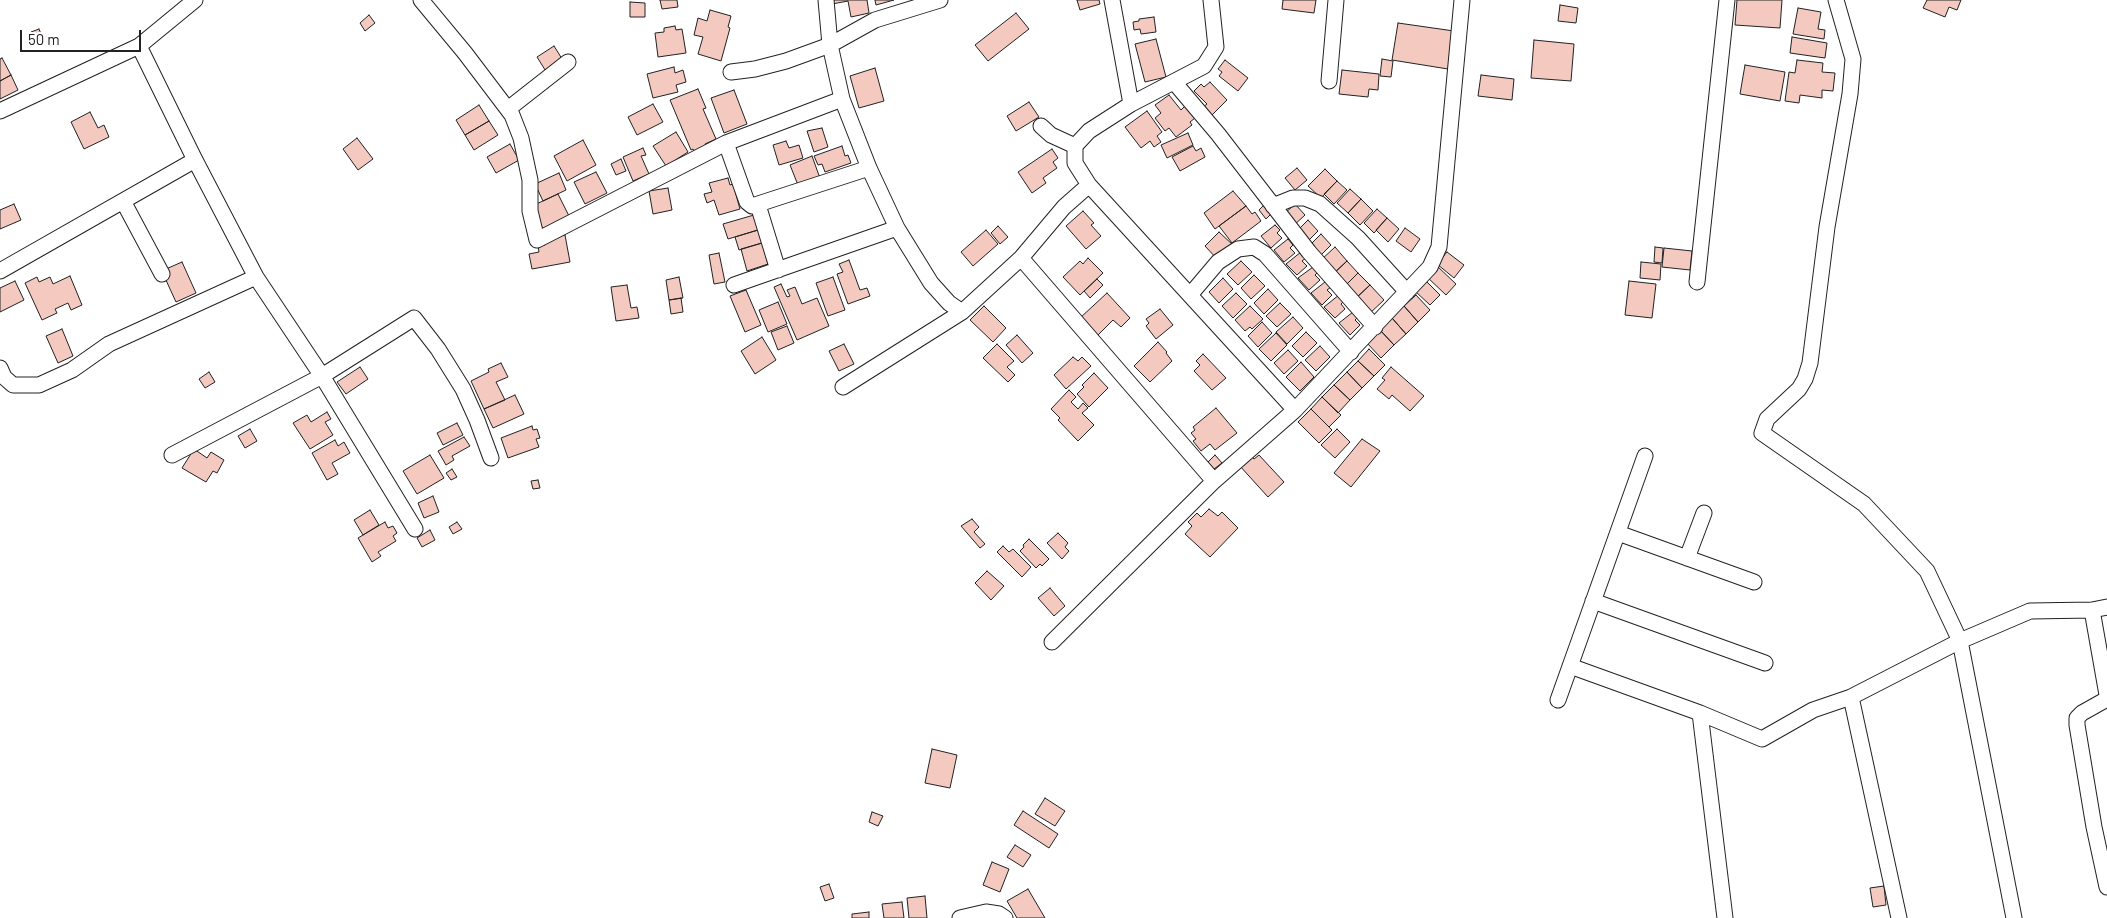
<!DOCTYPE html>
<html>
<head>
<meta charset="utf-8">
<style>
  body { margin:0 }
  #map { position:relative; width:2107px; height:918px; overflow:hidden; background:#fff; font-family:Barlow,sans-serif }
  canvas { display:block }
  .scale { position:absolute; left:20px; top:30px; width:121px; height:22px; box-sizing:border-box; border:2px solid #222; border-top:0; padding-left:6px; font-size:15px; line-height:18px; white-space:nowrap; color:#222; -webkit-text-stroke:4px #fff; paint-order:stroke }
</style>
</head>
<body>
<div id="map">
<canvas width="2107" height="918"></canvas>
<div class="scale">50 m</div>
</div>
<script>
const g = document.querySelector('canvas').getContext('2d');
g.lineJoin = 'round';
function fillPath(path, color) { g.fillStyle = color; g.fill(path, 'evenodd'); }
const shape = rows => new Path2D(rows.map(r => 'M' + r).join(''));
function strokePath(path, color, width, dash) { g.strokeStyle = color; g.lineWidth = width; g.lineCap = dash ? 'butt' : 'round'; g.setLineDash(dash || []); g.stroke(path); }
const building = shape([
  [660,0,677,0,678,7,662,9,660,0],
  [831,0,867,0,869,13,851,17,848,1,832,4,831,0],
  [875,0,894,0,876,5,875,0],
  [1077,0,1099,0,1100,4,1080,10,1077,0],
  [1283,0,1316,0,1314,13,1282,9,1283,0],
  [1737,0,1782,0,1780,28,1735,25,1737,0],
  [1927,0,1961,0,1957,10,1949,7,1945,17,1923,8,1927,0],
  [630,2,645,3,645,17,630,17,630,2],
  [1560,5,1578,8,1576,23,1558,21,1560,5],
  [1798,8,1821,12,1818,29,1825,30,1824,39,1793,34,1798,8],
  [710,10,731,16,728,27,730,28,721,61,698,54,703,37,694,35,698,18,707,21,710,10],
  [1016,13,1029,29,988,61,975,45,1016,13],
  [369,15,375,23,365,31,360,23,369,15],
  [1154,17,1156,32,1141,34,1140,29,1134,30,1133,22,1139,21,1139,19,1154,17],
  [1398,23,1454,31,1448,69,1392,60,1398,23],
  [675,26,676,30,682,29,686,53,658,57,655,33,664,32,664,28,675,26],
  [39,29,43,39,35,43,31,32,39,29],
  [1792,37,1827,43,1825,58,1790,53,1792,37],
  [1156,39,1166,77,1145,82,1135,44,1156,39],
  [1534,40,1574,44,1571,81,1531,78,1534,40],
  [554,46,564,62,547,73,537,57,554,46],
  [2,58,11,75,0,81,0,59,2,58],
  [1382,59,1393,61,1391,77,1380,76,1382,59],
  [1225,60,1248,78,1238,91,1219,76,1222,72,1218,69,1225,60],
  [1797,60,1823,63,1822,72,1835,73,1833,91,1822,90,1822,98,1800,95,1799,103,1785,101,1789,72,1795,73,1797,60],
  [1745,65,1785,72,1780,101,1740,94,1745,65],
  [674,67,675,73,683,70,686,82,676,85,678,92,653,98,647,74,674,67],
  [875,68,884,101,859,108,850,76,875,68],
  [1342,70,1379,74,1378,90,1369,89,1368,97,1339,94,1342,70],
  [11,75,18,90,0,99,0,81,11,75],
  [1481,75,1514,79,1512,100,1478,96,1481,75],
  [1210,82,1227,100,1210,117,1202,108,1207,104,1194,91,1201,84,1204,87,1210,82],
  [698,89,706,108,703,109,716,139,705,144,708,151,696,156,693,149,691,150,670,100,698,89],
  [734,90,747,124,724,133,711,98,734,90],
  [1169,95,1181,110,1185,106,1195,118,1190,122,1192,125,1176,137,1169,128,1165,131,1155,118,1161,113,1155,105,1169,95],
  [1029,102,1039,117,1016,131,1007,116,1029,102],
  [653,104,663,122,637,135,628,117,653,104],
  [479,105,489,121,465,135,456,120,479,105],
  [1147,111,1162,132,1157,136,1161,142,1154,147,1150,141,1141,148,1125,127,1147,111],
  [90,112,98,128,104,125,109,137,84,149,71,122,90,112],
  [489,121,498,135,474,150,465,135,489,121],
  [822,128,828,147,814,152,807,131,822,128],
  [676,132,688,152,666,166,653,146,676,132],
  [1188,133,1193,145,1167,158,1161,145,1188,133],
  [357,138,373,159,358,170,343,149,357,138],
  [583,140,596,165,567,181,554,156,583,140],
  [786,141,789,148,799,145,803,158,779,165,773,145,786,141],
  [510,144,519,160,496,173,487,157,510,144],
  [842,146,845,156,848,155,851,163,825,172,822,164,818,165,814,156,842,146],
  [1193,146,1196,151,1201,148,1205,157,1180,171,1172,157,1193,146],
  [643,148,646,155,641,156,649,174,633,181,623,157,643,148],
  [1052,149,1058,158,1053,162,1057,168,1043,178,1046,183,1032,193,1018,172,1052,149],
  [812,156,821,181,800,190,790,165,812,156],
  [621,159,626,171,616,175,611,164,621,159],
  [1297,168,1307,180,1295,190,1285,178,1297,168],
  [1325,169,1337,181,1321,198,1308,186,1325,169],
  [596,172,607,193,585,204,574,182,596,172],
  [559,173,566,190,543,201,535,184,559,173],
  [728,178,730,185,733,184,740,209,719,215,714,200,707,203,704,194,712,192,709,183,728,178],
  [1337,181,1347,190,1334,204,1324,194,1337,181],
  [668,188,672,210,653,214,649,191,668,188],
  [1350,189,1361,199,1348,213,1337,203,1350,189],
  [1233,191,1246,206,1215,229,1204,213,1233,191],
  [558,194,572,222,545,234,532,206,558,194],
  [1361,199,1373,211,1360,225,1348,213,1361,199],
  [14,204,21,220,0,229,0,210,14,204],
  [1295,204,1305,215,1292,227,1282,216,1295,204],
  [1264,205,1272,213,1266,219,1259,210,1264,205],
  [1246,206,1252,214,1255,212,1261,221,1232,243,1219,226,1246,206],
  [1377,209,1387,218,1374,233,1364,223,1377,209],
  [1083,211,1094,223,1091,225,1101,236,1086,249,1066,226,1083,211],
  [754,215,758,230,728,239,723,224,754,215],
  [1387,218,1399,229,1388,242,1376,230,1387,218],
  [1308,220,1318,231,1306,243,1296,232,1308,220],
  [1275,225,1280,230,1277,233,1282,238,1271,248,1261,236,1275,225],
  [998,226,1008,237,1000,244,991,233,998,226],
  [1405,228,1420,239,1411,252,1396,241,1405,228],
  [758,230,762,243,739,250,735,237,758,230],
  [986,230,998,244,973,266,961,252,986,230],
  [1219,232,1233,245,1218,260,1205,246,1219,232],
  [1321,234,1331,245,1319,257,1309,246,1321,234],
  [565,235,570,262,532,269,529,254,539,252,538,246,545,245,544,239,565,235],
  [1288,239,1293,245,1290,248,1295,253,1284,262,1274,250,1288,239],
  [762,243,768,264,747,271,741,249,762,243],
  [1335,247,1347,261,1332,275,1320,261,1335,247],
  [1655,247,1663,248,1662,263,1654,262,1655,247],
  [1664,248,1692,251,1690,270,1662,267,1664,248],
  [1301,252,1306,258,1302,261,1307,266,1297,275,1286,264,1301,252],
  [1447,252,1464,265,1454,278,1437,264,1447,252],
  [719,253,725,282,714,284,709,255,719,253],
  [1088,258,1103,273,1080,295,1063,277,1080,261,1083,264,1088,258],
  [849,260,860,290,867,288,870,296,848,304,837,274,843,272,839,264,849,260],
  [1241,261,1252,272,1238,285,1227,274,1241,261],
  [1347,261,1358,273,1344,287,1332,275,1347,261],
  [182,262,196,293,176,302,165,278,166,269,182,262],
  [1641,262,1661,264,1660,280,1640,278,1641,262],
  [1436,265,1456,284,1446,295,1426,276,1436,265],
  [1313,267,1318,272,1315,275,1320,280,1309,290,1298,278,1313,267],
  [1358,273,1370,285,1355,299,1344,287,1358,273],
  [1254,275,1265,286,1251,299,1241,288,1254,275],
  [70,276,82,305,71,310,68,303,55,309,57,313,42,320,25,283,37,277,39,282,50,277,53,284,70,276],
  [679,277,683,298,669,300,666,280,679,277],
  [833,277,845,310,828,316,816,283,833,277],
  [1223,278,1233,289,1219,303,1209,292,1223,278],
  [1097,279,1103,285,1090,298,1084,291,1097,279],
  [15,281,24,300,0,312,0,288,15,281],
  [1426,281,1440,295,1430,305,1416,292,1426,281],
  [1629,281,1656,284,1652,318,1625,315,1629,281],
  [1325,282,1331,287,1327,290,1332,295,1322,305,1311,293,1325,282],
  [781,284,787,297,790,296,787,290,795,287,802,304,817,298,829,326,797,340,774,287,781,284],
  [627,285,631,308,637,307,639,318,616,321,611,287,627,285],
  [1370,285,1384,300,1369,314,1355,299,1370,285],
  [1268,289,1278,300,1264,314,1254,303,1268,289],
  [746,290,761,325,745,332,730,296,746,290],
  [1107,293,1130,318,1121,327,1113,320,1097,336,1080,318,1107,293],
  [1236,293,1247,304,1233,318,1222,306,1236,293],
  [1339,295,1344,301,1341,304,1345,309,1335,318,1324,307,1339,295],
  [1416,295,1430,310,1418,322,1404,306,1416,295],
  [681,298,683,312,671,314,669,300,681,298],
  [778,302,787,324,768,332,759,310,778,302],
  [1280,303,1291,314,1277,327,1266,316,1280,303],
  [984,306,1006,328,993,342,970,320,984,306],
  [1250,306,1263,319,1252,329,1250,327,1245,331,1235,320,1250,306],
  [1404,306,1418,322,1406,334,1392,318,1404,306],
  [1160,309,1173,325,1156,339,1146,326,1149,323,1146,319,1160,309],
  [1353,312,1358,317,1355,320,1360,325,1350,335,1339,323,1353,312],
  [1293,317,1303,328,1287,344,1276,332,1293,317],
  [1392,318,1406,334,1394,345,1380,330,1392,318],
  [1262,322,1272,333,1258,347,1248,336,1262,322],
  [787,326,794,343,778,350,771,332,787,326],
  [62,329,73,356,58,363,46,336,62,329],
  [1380,330,1394,345,1381,358,1366,342,1380,330],
  [1306,332,1317,343,1303,357,1292,346,1306,332],
  [1276,333,1287,345,1271,361,1259,349,1276,333],
  [1017,335,1033,353,1022,363,1006,345,1017,335],
  [762,337,776,360,755,374,741,351,762,337],
  [1158,342,1167,352,1166,353,1172,361,1150,382,1134,366,1158,342],
  [844,344,854,364,839,371,829,351,844,344],
  [997,344,1014,361,1007,367,1015,375,1008,382,983,358,997,344],
  [1320,346,1330,357,1316,371,1305,360,1320,346],
  [1369,349,1385,365,1374,376,1358,361,1369,349],
  [1288,350,1298,361,1284,374,1274,363,1288,350],
  [1203,354,1226,378,1212,390,1194,371,1200,365,1196,361,1203,354],
  [1073,357,1078,361,1082,357,1091,366,1066,389,1054,375,1073,357],
  [1358,361,1374,376,1362,388,1347,372,1358,361],
  [1301,362,1314,377,1300,391,1286,377,1301,362],
  [501,363,508,377,496,382,505,400,484,409,471,381,489,372,488,369,501,363],
  [360,367,368,379,346,394,337,382,360,367],
  [1391,367,1424,396,1410,411,1392,395,1389,399,1377,389,1385,380,1382,378,1391,367],
  [209,372,215,382,205,388,199,379,209,372],
  [1347,372,1362,388,1350,400,1334,385,1347,372],
  [1094,373,1108,388,1089,407,1077,394,1084,387,1082,385,1094,373],
  [1334,385,1350,400,1338,413,1322,397,1334,385],
  [1069,390,1076,397,1071,402,1078,409,1083,403,1088,408,1082,413,1094,425,1078,441,1058,420,1060,418,1051,409,1069,390],
  [515,395,524,414,493,428,484,409,515,395],
  [1322,397,1341,415,1329,427,1311,409,1322,397],
  [1216,408,1237,433,1215,450,1210,444,1201,451,1193,441,1196,439,1191,433,1195,430,1193,427,1216,408],
  [1311,409,1332,430,1319,443,1298,422,1311,409],
  [327,412,331,419,325,422,333,435,310,449,293,423,307,415,311,422,327,412],
  [457,423,463,435,443,445,437,433,457,423],
  [532,426,533,430,537,429,540,438,536,439,539,447,508,458,501,438,532,426],
  [250,429,257,441,245,448,238,436,250,429],
  [1337,429,1350,442,1335,458,1321,445,1337,429],
  [464,437,470,446,452,456,454,460,446,465,438,451,464,437],
  [1362,439,1380,451,1351,487,1334,473,1362,439],
  [335,440,338,446,344,442,350,453,332,463,338,474,327,480,312,453,335,440],
  [194,449,207,458,211,452,224,460,217,473,213,471,206,482,182,468,194,449],
  [1250,454,1254,459,1259,455,1284,482,1268,497,1239,465,1250,454],
  [430,455,444,478,417,494,403,471,430,455],
  [1215,455,1222,463,1214,469,1208,462,1215,455],
  [452,469,457,477,451,480,446,473,452,469],
  [538,480,540,488,533,489,531,481,538,480],
  [433,496,439,512,424,518,418,503,433,496],
  [1209,509,1218,516,1222,512,1238,528,1210,557,1185,534,1192,526,1188,522,1197,513,1201,517,1209,509],
  [370,510,379,525,363,535,354,520,370,510],
  [972,519,979,527,974,532,985,544,980,548,961,526,972,519],
  [385,522,388,528,393,526,397,533,393,536,396,541,378,552,381,556,372,562,358,538,385,522],
  [457,522,462,529,453,534,449,527,457,522],
  [430,530,435,540,422,547,417,538,430,530],
  [1058,533,1068,543,1065,547,1069,551,1062,559,1047,543,1058,533],
  [1029,539,1049,559,1042,566,1040,564,1036,568,1020,551,1024,547,1023,545,1029,539],
  [1003,546,1009,552,1013,549,1031,567,1022,577,997,552,1003,546],
  [987,571,1004,586,991,600,975,583,987,571],
  [1050,588,1065,606,1054,616,1038,598,1050,588],
  [932,749,957,755,950,788,925,783,932,749],
  [1045,798,1065,811,1055,826,1035,814,1045,798],
  [1023,811,1058,834,1049,848,1014,825,1023,811],
  [872,812,883,816,878,826,869,822,872,812],
  [1015,845,1031,855,1023,867,1007,857,1015,845],
  [992,862,1009,869,1000,892,983,885,992,862],
  [829,884,834,898,825,901,820,887,829,884],
  [1884,886,1886,905,1873,907,1870,888,1884,886],
  [1028,889,1045,918,1017,918,1007,901,1028,889],
  [925,896,927,918,909,918,907,898,925,896],
  [902,902,904,918,884,918,882,904,902,902],
  [869,912,869,918,852,918,852,914,869,912]
]);
fillPath(building, '#f3c9c0');
strokePath(building, '#222', 1);
const street = shape([
  [421,0,465,53,512,115,521,138,530,180,530,211,537,240,726,143,842,99],
  [826,0,830,45,842,99,869,168,897,228,931,283,949,303,962,312],
  [1112,0,1131,104],
  [1836,0,1853,59,1850,94,1827,227,1810,363,1805,379,1799,389,1767,419,1762,433,1864,504,1927,571,1960,641,2014,918],
  [139,46,195,160,256,277,322,376,415,529],
  [731,72,755,69,786,61,830,45,875,20,940,0],
  [1329,81,1336,0],
  [1174,82,1218,134,1309,252,1375,327],
  [508,109,568,62],
  [0,111,139,46,195,0],
  [1041,126,1051,135,1075,146,1089,131,1131,104,1204,66,1216,47,1211,0],
  [726,143,747,202,752,206,869,168],
  [1075,146,1075,163,1089,185,1295,410],
  [123,201,162,274],
  [758,205,778,270],
  [1273,206,1293,198,1305,198,1320,204,1358,238,1407,292],
  [1021,258,1214,481],
  [0,271,195,160],
  [1697,282,1727,0],
  [734,285,897,228],
  [1190,295,1218,262,1238,249,1254,247,1265,254,1351,352],
  [0,368,4,377,13,385,39,385,72,370,109,344,256,277],
  [843,387,962,312,1021,258,1064,207,1089,185],
  [172,455,322,376,414,318,438,349,463,389,477,420,491,458],
  [1618,533,1754,582],
  [1687,558,1704,513],
  [1593,601,1765,663],
  [2092,610,2107,695],
  [1052,642,1214,481,1295,410,1430,267,1439,247,1462,0],
  [1570,666,1700,713,1762,739,1813,710,1851,697,1960,641,2030,611,2092,610,2107,607],
  [1851,697,1899,918],
  [2107,699,2082,713,2077,718,2077,725,2094,827,2107,887],
  [1558,700,1645,456],
  [1700,713,1725,918],
  [960,918,986,912,999,914,1005,918]
]);
strokePath(street, '#222', 17);
strokePath(street, '#fff', 15);
</script>
</body>
</html>
